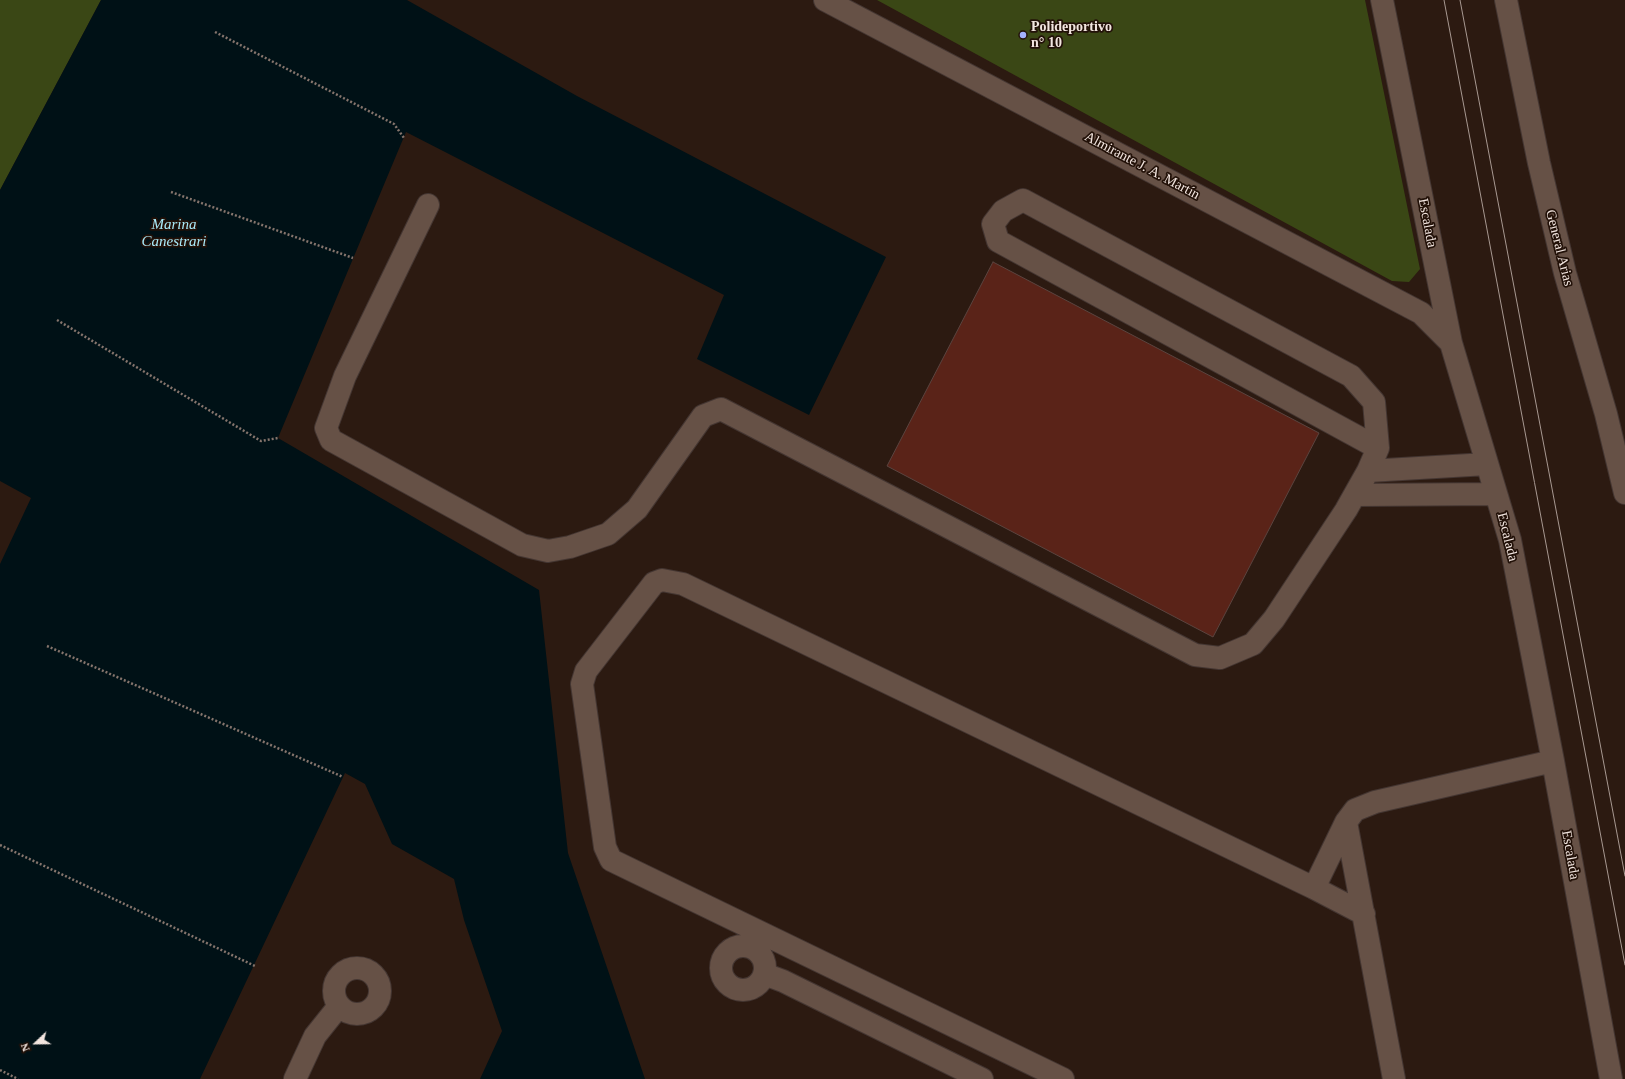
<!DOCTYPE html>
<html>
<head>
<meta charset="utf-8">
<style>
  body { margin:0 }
  #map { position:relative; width:1625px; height:1079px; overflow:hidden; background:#2c1a11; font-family:Georgia,serif }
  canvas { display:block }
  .north { position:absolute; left:16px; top:1023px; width:40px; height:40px; -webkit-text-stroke:3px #221108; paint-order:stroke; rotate:248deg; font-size:11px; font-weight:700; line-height:16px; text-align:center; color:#f2e5df }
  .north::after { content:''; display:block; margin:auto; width:14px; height:18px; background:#f2e5df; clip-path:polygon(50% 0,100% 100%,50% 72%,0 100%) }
</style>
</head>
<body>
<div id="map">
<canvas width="1625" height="1079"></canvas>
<div class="north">N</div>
</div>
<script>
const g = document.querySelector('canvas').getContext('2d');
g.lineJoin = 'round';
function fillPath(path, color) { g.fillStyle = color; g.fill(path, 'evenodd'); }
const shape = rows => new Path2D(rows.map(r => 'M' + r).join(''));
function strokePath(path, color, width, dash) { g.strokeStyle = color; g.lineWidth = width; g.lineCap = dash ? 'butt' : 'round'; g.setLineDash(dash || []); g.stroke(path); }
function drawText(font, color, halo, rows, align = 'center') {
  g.font = font + ' Georgia,serif'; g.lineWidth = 3.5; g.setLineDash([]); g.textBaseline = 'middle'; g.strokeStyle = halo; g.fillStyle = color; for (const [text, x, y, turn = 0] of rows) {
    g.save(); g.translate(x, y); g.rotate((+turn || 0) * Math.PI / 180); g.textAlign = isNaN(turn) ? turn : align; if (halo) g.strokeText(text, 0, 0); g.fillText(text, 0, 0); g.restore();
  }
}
fillPath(shape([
  [0,0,101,0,0,190],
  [877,0,1365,0,1420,269,1409,282,1392,281]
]), '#3a4715');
fillPath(shape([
  [101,0,407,0,577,96,886,257,809,415,697,359,724,295,406,132,278,438,539,590,568,853,645,1079,480,1079,502,1031,464,920,454,879,392,844,365,784,345,773,200,1079,0,1079,0,564,31,498,0,481,0,190]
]), '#001116');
const building = shape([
  [993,262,1319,433,1213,637,887,466,993,262]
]);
fillPath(building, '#5a2318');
strokePath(building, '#5b443f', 1);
const minor = shape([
  [825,0,1421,313,1451,343],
  [1382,0,1451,343,1510,540,1553,761,1611,1079],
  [1506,0,1539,163,1565,273,1606,414,1625,493],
  [428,205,345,376,326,428,331,440,522,545,548,551,570,547,608,534,637,509,703,416,721,409,1195,655,1220,658,1253,644,1274,619,1346,510,1368,471,1378,448,1374,402,1351,376,1023,200,1003,211,993,224,998,241,1378,448],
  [1368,471,1487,464],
  [1355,495,1496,494],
  [1346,822,1314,888,1364,914],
  '721 968a22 22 0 1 1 44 0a22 22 0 1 1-44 0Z',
  '334 991a23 23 0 1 1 46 0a23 23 0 1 1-46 0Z',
  [764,974,783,981,982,1079],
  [295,1079,315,1036,339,1006],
  [1063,1079,611,860,605,847,582,684,586,671,654,583,662,580,683,584,1314,888],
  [1394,1079,1346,822,1355,810,1375,802,1553,761]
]);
strokePath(minor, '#443632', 24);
strokePath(shape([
  [215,32,394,124,404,138],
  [171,192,353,258],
  [57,320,261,441,278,438],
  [47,646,343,777],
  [0,845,255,966],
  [0,1070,18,1079]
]), '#85756d', 2.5, [2, 2]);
strokePath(minor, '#665146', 22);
strokePath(shape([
  [1444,0,1625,965],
  [1460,0,1625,876]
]), '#a89992', 1);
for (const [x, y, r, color] of [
  [1023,35,4,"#a3b2fd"]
]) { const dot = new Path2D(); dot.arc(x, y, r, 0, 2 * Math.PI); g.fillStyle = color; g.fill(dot); strokePath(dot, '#221108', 1.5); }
drawText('bold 14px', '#f2e5df', '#221108', [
  ["Polideportivo",1031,27],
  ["n° 10",1031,43]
], 'left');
drawText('14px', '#f2e5df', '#221108', [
  ["Almirante J. A. Martín",1142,166,28],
  ["Escalada",1427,223,79],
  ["General Arias",1559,248,76],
  ["Escalada",1507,537,76],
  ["Escalada",1570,855,80]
]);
drawText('italic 15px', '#a8e9f8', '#221108', [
  ["Marina",174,225],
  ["Canestrari",174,242]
]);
</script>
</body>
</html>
